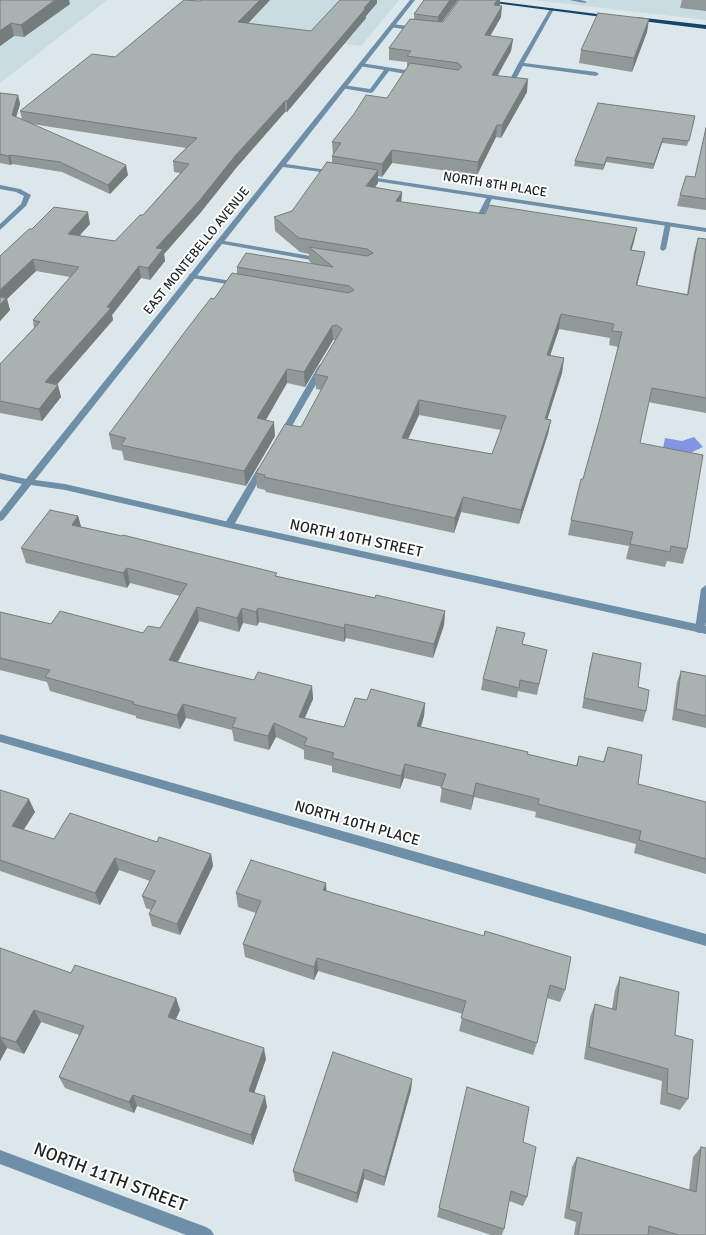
<!DOCTYPE html>
<html>
<head>
<meta charset="utf-8">
<style>
  body { margin:0 }
  canvas { display:block; background:#dbe7ea }
</style>
</head>
<body>
<canvas width="706" height="1235"></canvas>
<script>
const g = document.querySelector('canvas').getContext('2d');
g.lineJoin = 'round';
function fillPath(path, color) { g.fillStyle = color; g.fill(path, 'evenodd'); }
const shape = rows => new Path2D(rows.map(r => 'M' + r).join(''));
function strokePath(path, color, width, dash) { g.strokeStyle = color; g.lineWidth = width; g.lineCap = dash ? 'butt' : 'round'; g.setLineDash(dash || []); g.stroke(path); }
function drawText(font, color, halo, rows, align = 'center') {
  g.font = font + ' Signika,sans-serif'; g.lineWidth = 4; g.setLineDash([]); g.textBaseline = 'middle'; g.strokeStyle = halo; g.fillStyle = color; for (const [text, x, y, turn = 0] of rows) {
    g.save(); g.translate(x, y); g.rotate((+turn || 0) * Math.PI / 180); g.textAlign = isNaN(turn) ? turn : align; if (halo) g.strokeText(text, 0, 0); g.fillText(text, 0, 0); g.restore();
  }
}
fillPath(shape([
  [0,0,107,0,0,83],
  [182,0,399,0,361,46,186,24,204,8,176,5],
  [534,0,706,0,706,20]
]), '#c8dce1');
fillPath(shape([
  [694,437,703,447,688,454,663,448,665,438,682,441]
]), '#8394e2');
fillPath(shape([
  [569,0,581,0,587,2,585,3,569,0],
  [552,8,554,9,524,63,596,72,599,74,596,76,523,66,513,84,509,84,508,83,518,64,550,9,552,8],
  [392,24,416,27,419,29,416,31,390,27,390,25,392,24],
  [361,63,418,72,421,74,418,76,389,71,373,92,371,93,341,88,341,86,343,85,370,89,384,70,359,66,358,65,361,63],
  [490,195,493,197,481,220,476,221,475,220,487,197,490,195],
  [668,222,671,224,666,249,663,251,660,249,665,224,668,222],
  [219,240,322,258,326,260,322,262,217,243,216,242,219,240],
  [189,274,238,282,242,284,238,286,192,278,189,278,189,274],
  [319,365,325,365,326,367,285,438,279,438,278,436,319,365],
  [262,465,266,468,234,525,232,527,226,527,224,525,258,468,262,465],
  [706,585,706,622,704,632,700,633,696,632,695,629,701,589,706,585]
]), '#6f8ea8');
fillPath(shape([
  [410,0,415,0,286,164,334,171,336,172,336,174,283,167,35,480,65,484,229,522,706,626,706,634,229,528,65,490,31,485,3,520,0,521,0,512,22,484,0,479,0,473,26,479,410,0],
  [364,176,706,228,706,232,362,179,361,178,364,176],
  [0,185,20,189,31,195,26,206,0,230,0,224,21,204,24,196,16,192,0,189,0,185],
  [0,734,706,934,706,946,0,742,0,734],
  [0,1150,206,1227,211,1230,214,1235,186,1235,0,1164,0,1150]
]), '#6f8ea8');
fillPath(shape([
  [471,0,486,0,613,16,610,18,471,0],
  [636,17,706,25,706,29,634,20,633,19,636,17]
]), '#144569');
fillPath(shape([
  [0,0,70,4,24,37,14,36,0,46],
  [270,0,248,23,311,31,340,0,377,0,377,3,366,16,366,18,287,112,285,112,236,168,201,212,164,254,165,261,150,280,141,278,112,315,113,320,57,384,61,397,42,421,0,413,0,364,34,328,33,320,70,277,36,271,7,299,10,310,0,321,0,256,32,229,90,224,79,236,115,241,143,215,180,173,174,172,173,161,186,148,32,124,128,175,110,194,62,172,12,164,10,165,0,163,0,93,18,95,20,104,16,117,22,119,20,111,115,57,200,1],
  [424,0,458,0,442,22,443,22,459,0,503,0,500,0,499,5,501,17,490,36,513,39,511,51,498,75,527,92,501,138,496,137,477,175,392,163,382,177,378,176,378,183,375,187,402,192,401,202,485,214,637,228,631,250,645,252,637,286,687,294,694,252,698,238,706,239,706,413,648,402,640,443,687,549,683,564,667,561,665,567,626,559,629,546,568,535,571,520,583,479,600,418,618,347,609,345,610,338,559,329,550,356,564,358,562,373,547,419,551,420,548,434,519,524,461,512,454,533,266,492,265,490,257,488,256,473,301,427,321,390,316,389,315,374,336,340,333,340,305,387,287,383,266,420,275,436,246,486,124,460,122,451,112,449,109,434,214,299,237,274,237,267,313,264,309,261,309,254,300,252,275,231,274,217,292,211,332,163,332,156,333,155,332,142,387,98,407,68,407,62,389,60,389,48,414,19,414,14],
  [419,415,501,430,492,454,408,439],
  [682,0,706,0,706,11,680,8],
  [649,19,647,32,632,72,579,63,581,50],
  [695,116,687,146,662,143,653,169,606,162,603,170,574,166,575,161],
  [706,128,706,210,677,206,680,195,695,177],
  [78,516,81,527,277,576,375,598,445,611,444,625,433,658,346,638,344,642,259,622,257,626,243,623,239,632,199,621,178,662,254,680,312,686,313,699,305,718,344,727,367,700,425,703,424,716,421,727,527,754,576,766,579,756,603,762,608,747,638,784,706,802,706,874,634,853,636,844,535,817,536,812,474,797,471,810,440,802,442,787,404,778,400,789,332,772,332,766,304,759,304,750,276,737,269,750,234,741,232,730,186,718,180,729,136,718,136,716,50,691,47,682,0,670,0,612,51,624,143,633,160,628,180,596,130,583,127,588,26,563,21,548],
  [523,644,547,650,537,695,518,691,517,698,481,690,483,679],
  [593,653,638,687,646,711,643,722,582,708,590,664],
  [681,671,706,676,706,728,672,720,677,682],
  [0,790,35,812,23,830,54,839,157,842,211,854,213,866,180,935,152,926,149,914,151,910,146,908,142,896,150,881,119,870,100,905,0,871],
  [327,891,565,990,560,1002,547,998,537,1043,533,1055,459,1031,463,1014,318,971,314,980,245,957,243,944,256,913,238,907,236,893],
  [0,948,71,973,176,998,180,1010,176,1019,266,1059,254,1093,267,1107,253,1145,137,1106,134,1113,65,1088,59,1077,79,1035,41,1022,24,1054,7,1048,0,1061],
  [620,977,675,1035,688,1099,680,1110,660,1104,662,1081,584,1059,590,1017,595,1004,612,1009,615,990],
  [412,1079,411,1090,384,1186,364,1179,357,1203,295,1181,293,1171],
  [467,1087,523,1142,527,1197,523,1206,509,1201,504,1229,502,1235,491,1235,437,1217],
  [701,1147,706,1235,574,1235,576,1222,564,1218,572,1167,577,1157,689,1190,693,1157]
]), '#909998');
fillPath(shape([
  [55,0,69,0,70,4,24,37,21,25],
  [260,0,270,0,239,33,238,22],
  [371,0,377,0,377,3,366,16,366,18,287,112,287,101],
  [450,0,458,0,437,28,438,17],
  [497,0,500,0,500,5,494,5],
  [502,6,501,17,484,47,485,35],
  [649,19,647,32,632,72,634,58],
  [11,23,14,36,0,46,0,31],
  [513,39,511,51,491,87,492,75],
  [528,79,527,92,501,138,502,125],
  [18,95,20,104,14,124,12,115],
  [285,101,285,112,236,168,201,212,164,254,165,261,150,280,148,268,156,248,235,156],
  [497,125,496,137,477,175,478,162],
  [663,138,662,143,653,169,654,164],
  [392,150,392,163,382,177,382,164],
  [10,155,12,164,10,165,8,156],
  [607,157,606,162,603,170,604,165],
  [126,165,128,175,110,194,108,185],
  [378,170,378,183,366,200,366,186],
  [402,192,401,205,396,201],
  [88,212,90,224,70,246,68,234],
  [637,228,634,242,627,264,630,250],
  [645,252,642,266,633,300,636,285],
  [33,259,36,271,7,299,10,310,0,321,0,290],
  [139,266,141,278,112,315,113,320,48,395,45,382,107,307],
  [561,314,559,329,545,370,547,355],
  [332,326,333,340,305,387,304,372],
  [564,358,562,373,543,433,545,419],
  [287,369,287,383,258,433,257,418],
  [58,385,61,397,42,421,39,409],
  [419,400,419,415,402,452,402,438],
  [551,420,548,434,519,524,521,510],
  [274,422,275,436,246,486,244,471],
  [463,497,461,512,454,533,455,518],
  [78,516,82,530,72,525],
  [127,568,130,583,127,588,123,573],
  [197,607,199,621,171,674,169,660],
  [242,608,243,623,239,632,237,618],
  [258,608,259,622,257,626,256,612],
  [445,611,444,625,433,658,434,644],
  [345,624,346,638,344,642,344,628],
  [312,686,313,699,299,730,299,717],
  [425,703,424,716,416,740,417,726],
  [183,704,186,718,180,729,177,715],
  [274,723,276,737,269,750,268,736],
  [405,764,404,778,400,789,401,776],
  [476,783,474,797,471,810,473,796],
  [29,799,35,812,18,839,12,826],
  [211,854,213,866,180,935,177,924],
  [115,858,119,870,100,905,95,893],
  [326,883,327,897,323,890],
  [317,958,318,971,314,980,314,967],
  [176,998,180,1010,171,1029,168,1017],
  [34,1010,41,1022,24,1054,16,1042],
  [0,1037,7,1048,0,1061],
  [264,1048,266,1059,251,1102,249,1091],
  [412,1079,411,1090,384,1186,385,1177],
  [133,1095,137,1106,134,1113,129,1102],
  [265,1096,267,1107,253,1145,251,1135],
  [364,1169,364,1179,357,1203,357,1193]
]), '#757d7c');
const building = shape([
  [0,0,55,0,21,25,11,23,0,31,0,0],
  [184,0,200,1,201,0,260,0,238,22,311,31,340,0,371,0,364,8,366,8,287,101,285,101,235,156,200,200,156,248,163,249,148,268,139,266,107,307,111,308,45,382,58,385,39,409,0,401,0,364,40,322,33,320,79,267,33,259,0,290,0,256,29,229,32,229,54,207,88,212,68,234,115,241,140,215,143,215,189,164,173,161,197,138,20,111,92,54,115,57,184,0],
  [424,0,450,0,438,17,414,14,424,0],
  [459,0,497,0,494,5,502,6,485,35,513,39,492,75,528,79,502,125,497,125,478,162,392,150,382,164,332,156,341,143,332,142,354,114,366,95,387,98,410,63,458,70,462,67,458,63,407,56,411,51,389,48,410,19,443,22,459,0],
  [598,13,649,19,634,58,581,50,598,13],
  [0,93,18,95,12,115,126,165,108,185,60,162,10,155,8,156,0,154,0,93],
  [598,103,695,116,689,141,663,138,654,164,607,157,604,165,575,161,598,103],
  [706,128,706,199,680,195,686,176,695,177,706,128],
  [327,162,378,170,366,186,402,192,396,201,485,214,489,205,637,228,630,250,645,252,636,285,688,295,698,238,706,239,706,398,652,388,640,443,703,455,687,549,671,546,670,552,630,544,633,532,571,520,581,479,583,479,600,418,622,332,612,331,614,324,561,314,547,355,564,358,545,419,551,420,521,510,463,497,455,518,264,477,265,475,256,473,285,424,301,427,328,377,315,374,342,329,337,325,332,326,304,372,287,369,257,418,274,422,244,471,121,445,126,438,109,434,187,329,211,298,214,299,232,273,349,293,354,290,349,286,237,267,246,253,333,267,309,247,367,256,373,253,367,249,299,238,274,217,292,211,327,162],
  [419,400,506,416,492,454,402,438,419,400],
  [0,297,6,298,0,305,0,297],
  [50,510,78,516,72,525,122,536,123,535,277,573,275,576,375,598,376,595,445,611,434,644,345,624,344,628,258,608,256,612,242,608,237,618,197,607,169,660,254,680,258,672,312,686,299,717,344,727,355,698,367,700,371,689,425,703,417,726,528,752,527,754,577,766,579,756,604,762,608,747,642,755,638,784,706,802,706,859,639,840,641,831,538,804,539,799,476,783,473,796,441,788,446,774,405,764,401,776,332,758,334,753,304,745,307,738,274,723,268,736,232,727,236,718,183,704,177,715,133,704,134,702,45,677,50,670,0,658,0,612,51,624,60,611,143,633,148,626,160,628,187,584,127,568,123,573,21,548,50,510],
  [497,627,525,633,522,644,547,650,539,684,520,680,519,688,483,679,497,627],
  [593,653,641,663,638,687,649,690,646,711,584,698,593,653],
  [681,671,706,676,706,716,676,709,681,671],
  [0,790,29,799,12,826,54,839,70,813,157,842,159,837,211,854,177,924,149,914,156,901,142,896,155,871,115,858,95,893,0,860,0,790],
  [251,860,326,883,323,890,484,936,485,931,571,957,565,990,550,985,537,1043,461,1018,466,1001,317,958,314,967,243,944,261,901,236,893,251,860],
  [0,948,71,973,75,965,176,998,168,1017,264,1048,249,1091,265,1096,251,1135,133,1095,129,1102,59,1077,84,1026,34,1010,16,1042,0,1037,0,948],
  [620,977,679,992,675,1035,693,1040,688,1099,667,1093,668,1069,589,1047,595,1004,616,1010,620,977],
  [333,1052,412,1079,385,1177,364,1169,357,1193,293,1171,333,1052],
  [467,1087,529,1107,523,1142,536,1147,527,1197,511,1191,504,1229,439,1208,467,1087],
  [701,1147,706,1148,706,1235,679,1235,649,1226,648,1235,578,1235,582,1213,569,1209,577,1157,696,1192,701,1147]
]);
fillPath(building, '#a7b2b1');
strokePath(building, '#757d7c', 1);
drawText('13px', '#1e2223', '#fff', [
  ["NORTH 8TH PLACE",495,185,9],
  ["EAST MONTEBELLO AVENUE",197,251,-51]
]);
drawText('15px', '#1e2223', '#fff', [
  ["NORTH 10TH STREET",356,539,12],
  ["NORTH 10TH PLACE",357,824,16]
]);
drawText('18px', '#1e2223', '#fff', [
  ["NORTH 11TH STREET",110,1178,21]
]);
</script>
</body>
</html>
